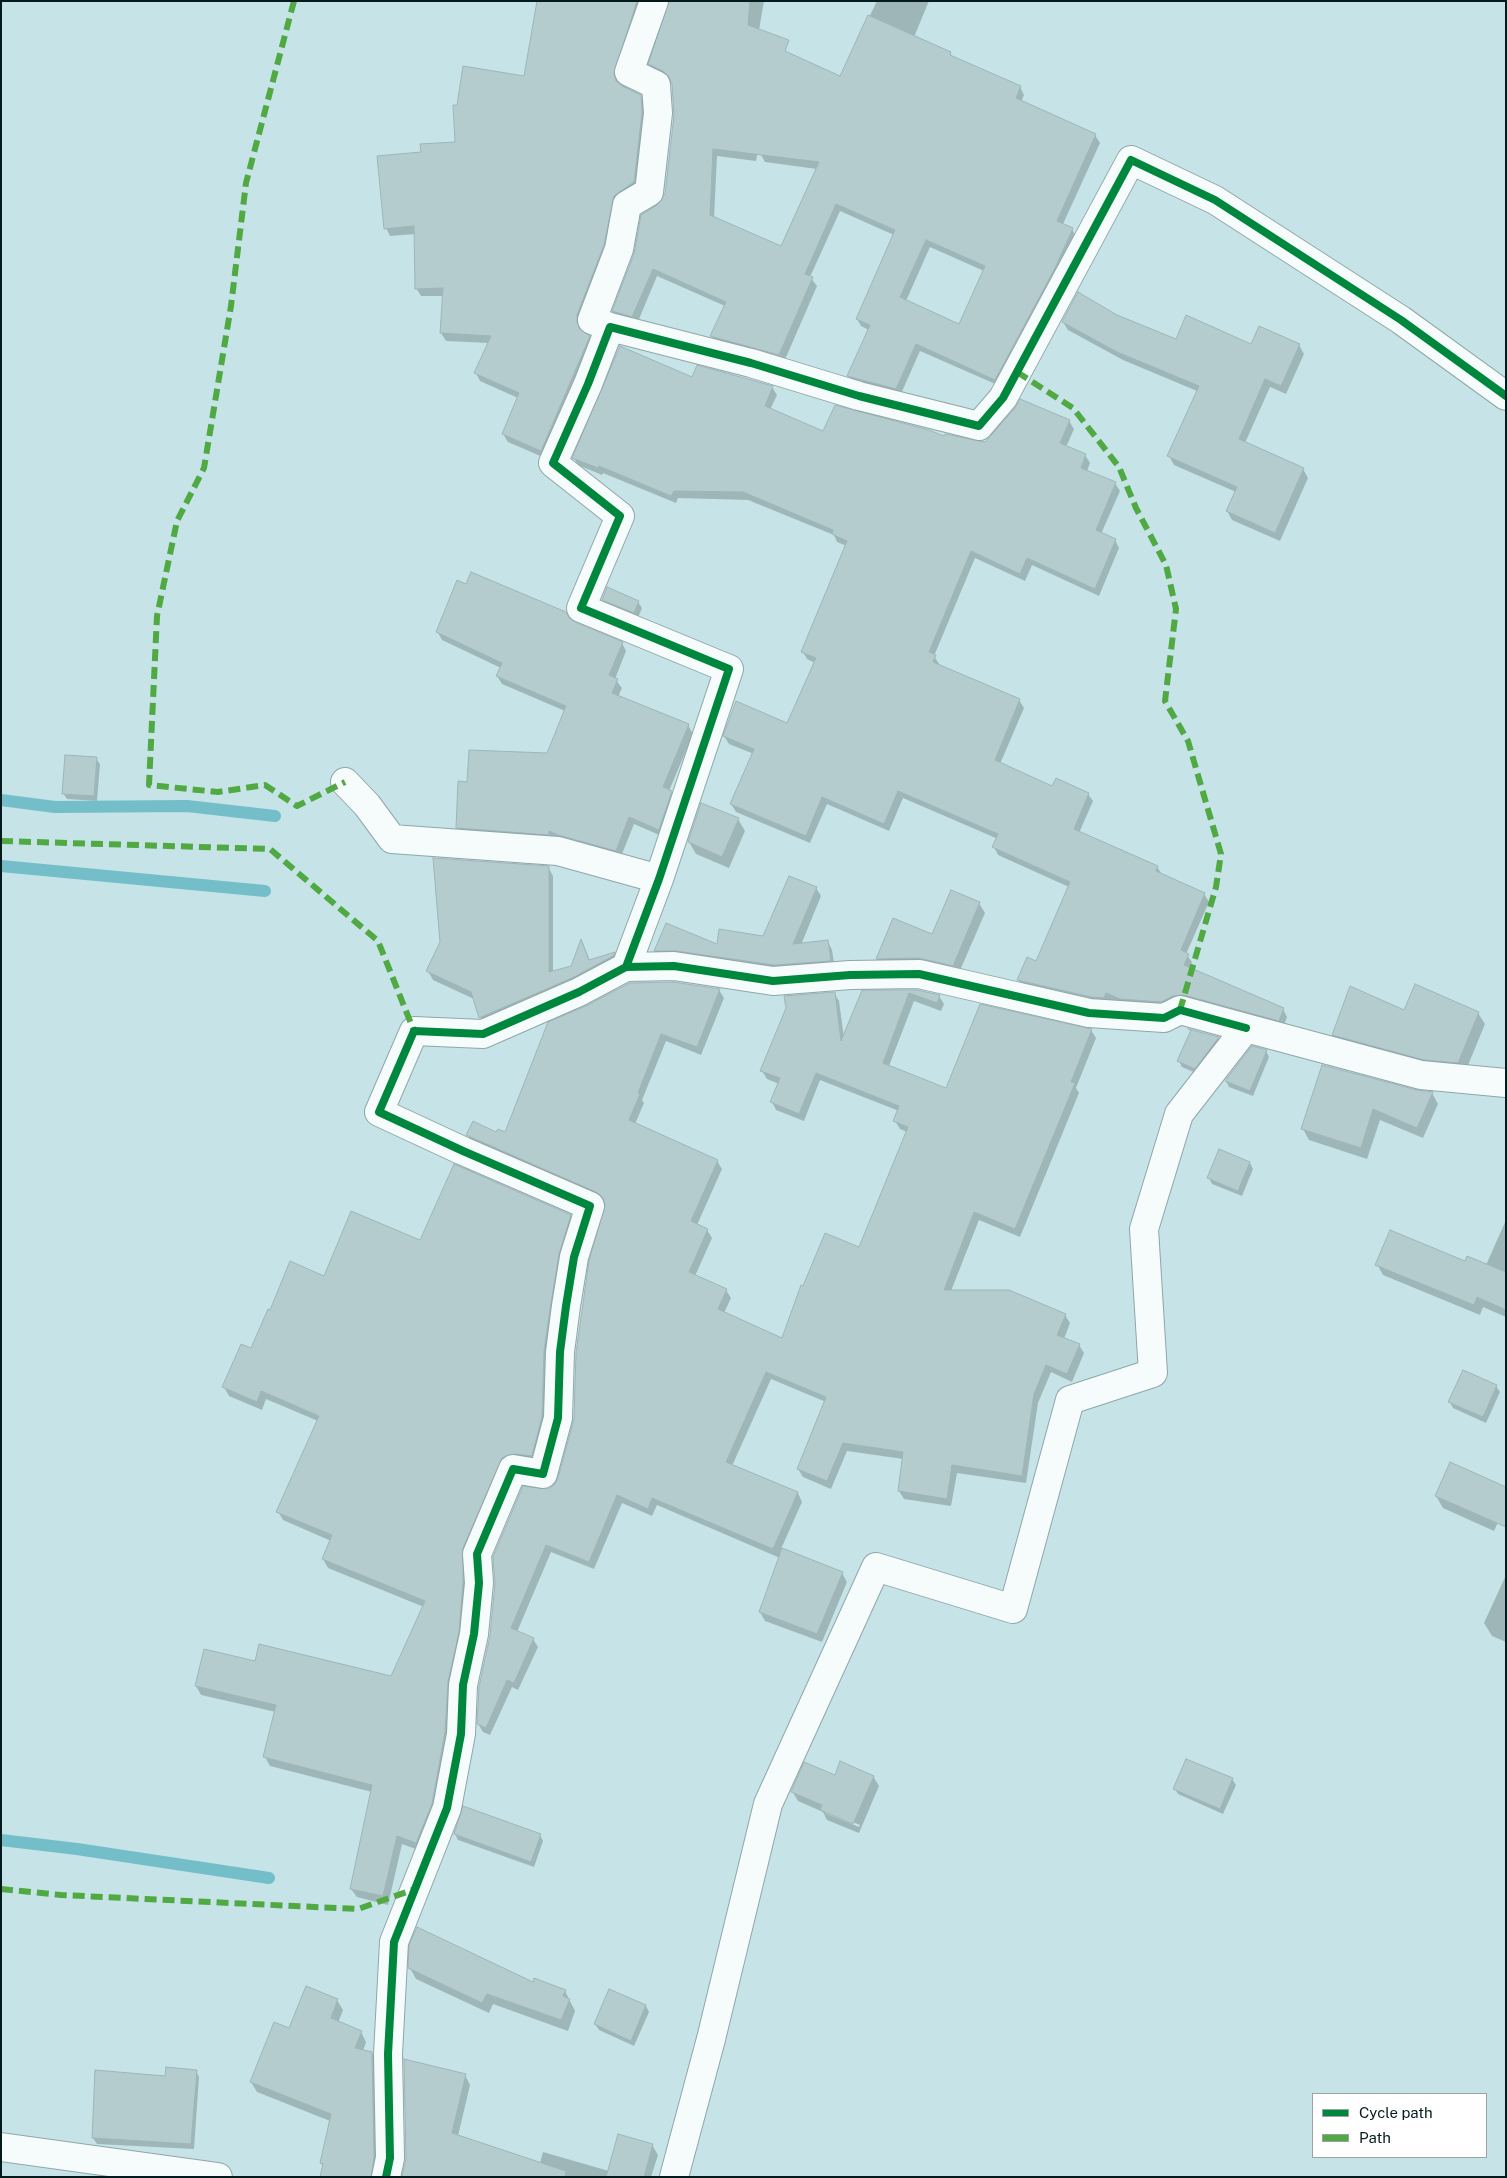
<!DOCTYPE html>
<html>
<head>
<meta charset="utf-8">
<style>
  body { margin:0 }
  #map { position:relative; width:1507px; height:2178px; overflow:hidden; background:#c6e4e7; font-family:"Public Sans",sans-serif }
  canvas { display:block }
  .frame { position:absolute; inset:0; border:2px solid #051a1d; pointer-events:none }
  .legend { position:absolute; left:1312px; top:2093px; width:175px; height:65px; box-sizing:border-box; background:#fff; border:1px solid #9ba3a5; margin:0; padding:6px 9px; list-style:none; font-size:15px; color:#051a1d }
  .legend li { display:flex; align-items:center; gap:10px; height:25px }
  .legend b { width:25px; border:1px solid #9ba3a5 }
</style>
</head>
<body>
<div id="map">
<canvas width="1507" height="2178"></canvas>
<div class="frame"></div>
<ul class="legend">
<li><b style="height:6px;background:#00873e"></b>Cycle path</li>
<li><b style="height:6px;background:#50a943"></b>Path</li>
</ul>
</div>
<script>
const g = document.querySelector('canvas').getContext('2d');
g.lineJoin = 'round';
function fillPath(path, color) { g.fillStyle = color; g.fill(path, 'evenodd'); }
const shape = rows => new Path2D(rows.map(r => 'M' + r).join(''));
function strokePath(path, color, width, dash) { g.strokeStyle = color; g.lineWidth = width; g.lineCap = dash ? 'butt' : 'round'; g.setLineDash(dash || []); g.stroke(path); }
fillPath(shape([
  [538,1,645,1,617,82,640,96,645,104,646,121,638,190,608,253,581,323,580,331,589,337,593,345,545,458,508,442,503,434,518,398,480,381,476,373,489,343,446,341,441,333,444,296,421,296,416,288,415,234,390,236,386,228,422,154,456,144,525,77],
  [670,1,764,1,759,30,777,42,756,161,717,156,714,218,782,248,817,169,765,162,761,155,840,77,877,1,929,1,914,37,950,53,953,58,1020,87,1024,95,1021,102,1095,135,1100,143,1063,224,1072,229,1076,237,1000,386,920,351,900,396,853,384,849,376,869,330,861,326,857,319,894,235,840,211,810,277,817,286,784,362,716,344,712,336,725,306,657,276,637,324,618,319,613,311,658,206,666,194,675,115,672,82,654,72,650,64],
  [930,247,984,271,960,325,906,301],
  [1116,316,1176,341,1252,346,1299,345,1304,354,1286,394,1270,387,1245,443,1303,469,1308,478,1280,541,1232,520,1227,511,1236,492,1174,465,1169,456,1197,391,1123,360,1068,330,1063,322],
  [693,379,772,387,777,395,770,410,824,433,945,437,986,443,1069,421,1074,429,1066,447,1085,455,1090,463,1087,471,1115,483,1120,491,1101,534,1115,540,1119,548,1099,596,1032,565,1025,581,975,558,934,656,939,664,938,666,1019,700,1024,708,1000,764,1053,787,1088,794,1093,801,1079,833,1157,867,1162,874,1204,894,1209,902,1186,954,1192,962,1189,969,1283,1009,1287,1017,1283,1028,1126,1007,1111,1001,1108,1006,1023,988,1018,980,1027,959,1037,963,1069,887,998,855,994,847,998,839,903,798,889,831,827,804,810,843,736,812,731,804,754,754,729,744,724,736,788,724,815,663,807,659,803,652,847,546,837,542,834,535,748,500,678,498,676,503,603,473,602,475,578,465,574,458],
  [603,599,638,602,642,608,638,618,606,605],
  [569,620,622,643,626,651,615,679,622,688,618,697,688,725,693,734,669,791,676,800,664,837,634,824,620,859,462,836,457,828,468,783,547,755,565,711,502,684,497,676,501,668,442,640,437,631],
  [96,759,100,764,97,801,67,799,63,793],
  [738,819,745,831,729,868,696,854,689,842],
  [548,867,553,876,553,972,572,967,582,941,590,961,614,954,619,962,485,1026,474,999,433,980,428,971],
  [816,888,821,896,801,945,828,942,832,950,835,969,779,973,660,959,655,951,718,946,764,937],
  [979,903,985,913,958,975,883,968,877,959,932,936],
  [719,990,724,998,701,1055,666,1041,642,1100,644,1103,635,1124,717,1161,722,1169,697,1225,707,1230,712,1238,695,1276,726,1290,731,1298,724,1313,783,1339,803,1287,860,1249,907,1132,900,1129,895,1121,899,1111,820,1080,804,1121,776,1110,772,1102,779,1084,767,1079,762,1071,834,993,839,1001,844,1038,863,992,917,991,939,996,944,1004,941,1011,914,1001,889,1066,947,1090,1091,1030,1096,1038,1076,1088,1079,1093,1020,1237,979,1220,951,1291,1065,1315,1070,1323,1064,1339,1079,1345,1084,1353,1072,1382,1051,1372,1038,1403,1026,1483,957,1473,951,1506,904,1499,899,1491,903,1459,847,1451,831,1489,803,1477,798,1469,826,1402,771,1379,732,1466,798,1493,802,1502,781,1549,842,1573,847,1582,822,1642,765,1621,760,1612,780,1558,657,1505,652,1516,622,1503,594,1569,551,1552,517,1632,533,1639,538,1647,518,1690,512,1687,490,1735,483,1732,478,1724,555,1486,559,1479,575,1419,606,1203,473,1144,468,1135,506,1134],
  [1405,1012,1478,1013,1485,1024,1466,1070,1340,1046,1333,1035],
  [1191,1031,1218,1038,1222,1044,1198,1074,1182,1067,1179,1061],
  [1266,1051,1269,1057,1253,1096,1229,1087,1226,1081],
  [1417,1091,1432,1093,1438,1104,1423,1138,1380,1120,1367,1159,1309,1140,1303,1129],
  [1220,1151,1250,1163,1253,1169,1242,1196,1212,1184,1209,1178],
  [570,1216,575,1225,547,1425,536,1465,521,1462,468,1592,450,1742,436,1813,421,1851,402,1844,388,1905,357,1897,351,1889,372,1792,270,1766,265,1757,276,1712,201,1695,196,1686,256,1662,392,1677,424,1607,328,1568,323,1559,331,1541,283,1520,278,1511,318,1421,266,1399,262,1410,229,1396,224,1387,252,1350,271,1312,325,1277,421,1241],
  [1506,1220,1506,1317,1483,1307,1480,1315,1383,1275,1377,1264,1466,1262,1486,1265],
  [1496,1386,1500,1392,1486,1423,1453,1408,1450,1402],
  [1436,1496,1506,1504,1494,1531,1443,1508],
  [1506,1575,1506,1642,1492,1636,1484,1623],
  [873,1776,879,1786,859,1833,827,1820,823,1812,798,1801,792,1791,835,1777],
  [825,1811,860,1825,859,1827,825,1813],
  [1232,1779,1236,1785,1223,1814,1178,1794,1175,1789],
  [455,1834,540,1835,543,1841,534,1867,458,1840],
  [410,1968,534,1984,565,1991,575,2011,568,2031,493,2004,489,2013,416,1979],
  [610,1991,646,2006,649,2012,634,2046,599,2030,595,2024],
  [337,2000,343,2010,338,2023,361,2032,366,2042,363,2051,372,2053,377,2063,377,2177,321,2177,323,2167,321,2163,330,2121,257,2092,251,2082,290,2030],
  [196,2071,199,2077,194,2149,97,2144,93,2138,166,2077],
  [465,2075,470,2085,458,2136,540,2163,543,2152,609,2171,652,2145,658,2155,651,2177,403,2177]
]), '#0003');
strokePath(shape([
  [1,800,55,807,187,806,275,816],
  [1,866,265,891],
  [1,1840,77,1849,269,1878]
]), '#73bec8', 12);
const building = shape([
  [537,1,637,1,614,74,616,81,622,86,641,95,642,113,634,182,614,196,604,245,577,315,577,322,580,329,590,336,541,451,502,434,519,393,474,373,491,336,440,333,443,288,415,289,414,226,384,229,377,156,421,152,420,144,455,142,453,105,457,105,463,66,524,76,537,1],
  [669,1,750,1,748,25,789,40,785,51,840,76,868,15,951,52,950,55,1021,86,1016,98,1096,134,1057,221,1073,228,1055,268,995,380,916,344,896,389,847,376,870,325,856,319,895,230,836,204,805,274,813,277,779,355,710,336,726,302,653,269,632,317,612,311,634,254,641,215,657,205,665,194,674,115,672,84,669,77,663,71,648,64,669,1],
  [713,149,819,162,781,246,710,215,713,149],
  [926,240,985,266,959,324,900,297,926,240],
  [1078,292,1117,315,1176,339,1186,315,1251,344,1259,326,1300,344,1281,386,1265,379,1239,439,1304,468,1275,533,1226,511,1237,487,1167,456,1199,386,1117,352,1062,322,1078,292],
  [620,346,692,377,697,365,773,386,765,406,823,431,835,405,929,430,944,436,945,434,985,442,1015,408,1020,399,1070,420,1060,443,1086,454,1081,468,1116,482,1096,530,1116,539,1095,589,1027,558,1020,574,971,551,929,652,936,655,933,662,1020,699,995,760,1052,786,1056,778,1089,793,1074,829,1158,866,1156,871,1205,893,1181,950,1189,954,1184,965,1284,1008,1279,1021,1184,995,1173,996,1161,1002,1120,999,1106,993,1104,998,1091,997,1017,980,1027,957,1036,961,1070,882,992,847,998,834,898,791,884,824,822,797,806,836,730,804,754,749,723,736,736,701,787,723,816,658,801,652,847,541,832,534,833,530,743,492,674,491,671,496,599,466,598,468,572,458,620,346],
  [471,572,566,612,569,618,575,622,623,642,609,675,618,679,612,693,689,724,663,787,672,791,659,830,629,817,616,851,558,835,549,831,549,835,456,828,458,781,467,782,469,750,547,753,566,706,496,676,502,663,436,632,457,580,466,584,471,572],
  [607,587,639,601,634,613,602,600,607,587],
  [65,755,97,757,94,796,62,794,65,755],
  [701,803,739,818,722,857,688,842,701,803],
  [433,858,549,866,549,972,571,966,581,939,589,960,615,952,613,956,572,978,479,1018,471,992,426,971,440,942,433,858],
  [789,876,817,887,793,944,828,940,831,961,774,965,676,951,654,951,666,923,717,944,719,929,763,936,789,876],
  [951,890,980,902,953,966,919,958,876,959,893,918,932,934,951,890],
  [673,982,720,989,697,1047,661,1034,638,1093,640,1094,629,1120,718,1160,691,1221,708,1229,689,1272,727,1289,718,1309,782,1338,801,1285,803,1286,825,1233,859,1247,908,1127,893,1121,899,1106,816,1073,799,1114,770,1102,780,1078,760,1071,786,1008,784,996,835,992,841,1041,862,990,917,990,940,995,937,1003,909,993,883,1063,946,1088,980,1004,1092,1029,1071,1082,1075,1083,1015,1229,974,1212,944,1290,1009,1290,1066,1314,1057,1335,1080,1344,1067,1374,1046,1365,1034,1394,1022,1476,952,1465,947,1499,898,1491,903,1452,843,1443,827,1481,797,1469,826,1397,766,1372,726,1462,798,1492,773,1549,652,1498,648,1509,617,1495,589,1562,546,1545,511,1628,534,1638,514,1683,507,1680,486,1728,477,1724,479,1687,490,1636,495,1584,493,1557,523,1486,548,1489,554,1485,558,1478,574,1419,576,1353,589,1261,605,1204,602,1197,596,1192,466,1135,473,1121,496,1132,498,1129,505,1132,548,1022,586,1006,630,983,673,982],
  [1415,984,1479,1012,1458,1063,1424,1060,1332,1035,1350,986,1404,1010,1415,984],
  [1188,1029,1219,1037,1195,1069,1177,1061,1191,1030,1188,1029],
  [1252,1046,1267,1050,1250,1091,1225,1081,1252,1046],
  [1322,1065,1417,1090,1433,1092,1417,1128,1373,1109,1361,1148,1301,1129,1322,1065],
  [1219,1149,1250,1162,1238,1191,1207,1178,1219,1149],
  [454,1164,571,1215,559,1254,551,1303,544,1351,542,1416,532,1456,515,1454,502,1458,463,1548,463,1583,459,1632,448,1682,445,1732,432,1804,416,1843,397,1836,383,1896,350,1889,372,1785,263,1757,276,1705,195,1686,204,1649,255,1661,259,1644,391,1676,425,1601,322,1559,332,1535,276,1512,319,1416,261,1391,257,1402,222,1387,241,1344,251,1348,268,1309,270,1310,290,1261,324,1276,351,1211,420,1240,454,1164],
  [1390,1230,1465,1261,1467,1256,1506,1272,1506,1310,1477,1297,1474,1305,1375,1265,1390,1230],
  [1463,1370,1497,1385,1483,1417,1448,1402,1463,1370],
  [1450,1462,1506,1487,1506,1527,1435,1496,1450,1462],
  [782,1548,843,1572,817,1634,759,1612,782,1548],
  [1186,1759,1233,1778,1220,1809,1173,1789,1186,1759],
  [840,1761,874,1776,853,1824,820,1810,822,1805,791,1792,804,1762,835,1775,840,1761],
  [463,1806,541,1834,531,1862,454,1834,463,1806],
  [417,1927,533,1982,534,1978,566,1990,563,1996,570,1999,561,2020,487,1994,482,2003,408,1968,409,1945,417,1927],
  [306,1986,338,1999,331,2018,362,2031,355,2048,372,2052,374,2157,371,2177,320,2177,323,2164,320,2163,331,2114,250,2082,274,2022,289,2028,306,1986],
  [609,1989,646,2005,631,2041,594,2024,609,1989],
  [404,2059,466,2074,452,2133,566,2171,565,2177,402,2177,406,2158,404,2059],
  [166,2067,197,2070,191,2144,92,2138,95,2070,165,2076,166,2067],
  [618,2134,653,2144,644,2177,606,2177,618,2134]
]);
fillPath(building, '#b5cccf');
strokePath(building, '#9db5b8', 1);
const minor = shape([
  [610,327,592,320,619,249,627,205,649,192,658,113,656,85,629,72,654,1],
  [345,782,367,805,392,839,558,851,659,879],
  [626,967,659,879,729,669,581,608,620,516,553,463,588,384,610,327,751,363,859,396,979,426,1003,398,1131,160,1215,200,1401,320,1506,396],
  [1,2147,218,2177],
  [386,2177,390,2158,388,2054,394,1942,447,1808,461,1734,463,1685,474,1634,479,1583,477,1554,513,1469,543,1474,558,1418,560,1352,566,1306,574,1257,590,1206,463,1151,379,1112,414,1031,483,1034,579,992,626,967,674,966,773,981,850,975,919,974,1089,1013,1164,1018,1180,1010,1246,1028],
  [674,2177,711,2039,768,1804,876,1567,1013,1609,1070,1400,1153,1373,1144,1229,1179,1114,1246,1028,1421,1075,1506,1083]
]);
strokePath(minor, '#90a6a9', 30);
strokePath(minor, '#f6fbfb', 28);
strokePath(shape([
  [294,1,246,183,231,306,204,468,177,521,157,616,149,785,218,792,265,785,297,806,345,782],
  [1017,372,1073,408,1119,467,1136,508,1166,565,1176,609,1165,701,1188,741,1221,854,1216,887,1180,1010],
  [1,841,270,849,378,941,414,1031],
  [1,1889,61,1895,358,1909,415,1889]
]), '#50a943', 6, [12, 6]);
strokePath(shape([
  [626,967,659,879,729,669,581,608,620,516,553,463,588,384,610,327,751,363,859,396,979,426,1003,398,1131,160,1215,200,1401,320,1506,396],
  [386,2177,390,2158,388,2054,394,1942,447,1808,461,1734,463,1685,474,1634,479,1583,477,1554,513,1469,543,1474,558,1418,560,1352,566,1306,574,1257,590,1206,463,1151,379,1112,414,1031,483,1034,579,992,626,967,674,966,773,981,850,975,919,974,1089,1013,1164,1018,1180,1010,1246,1028]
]), '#00873e', 8);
</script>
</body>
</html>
